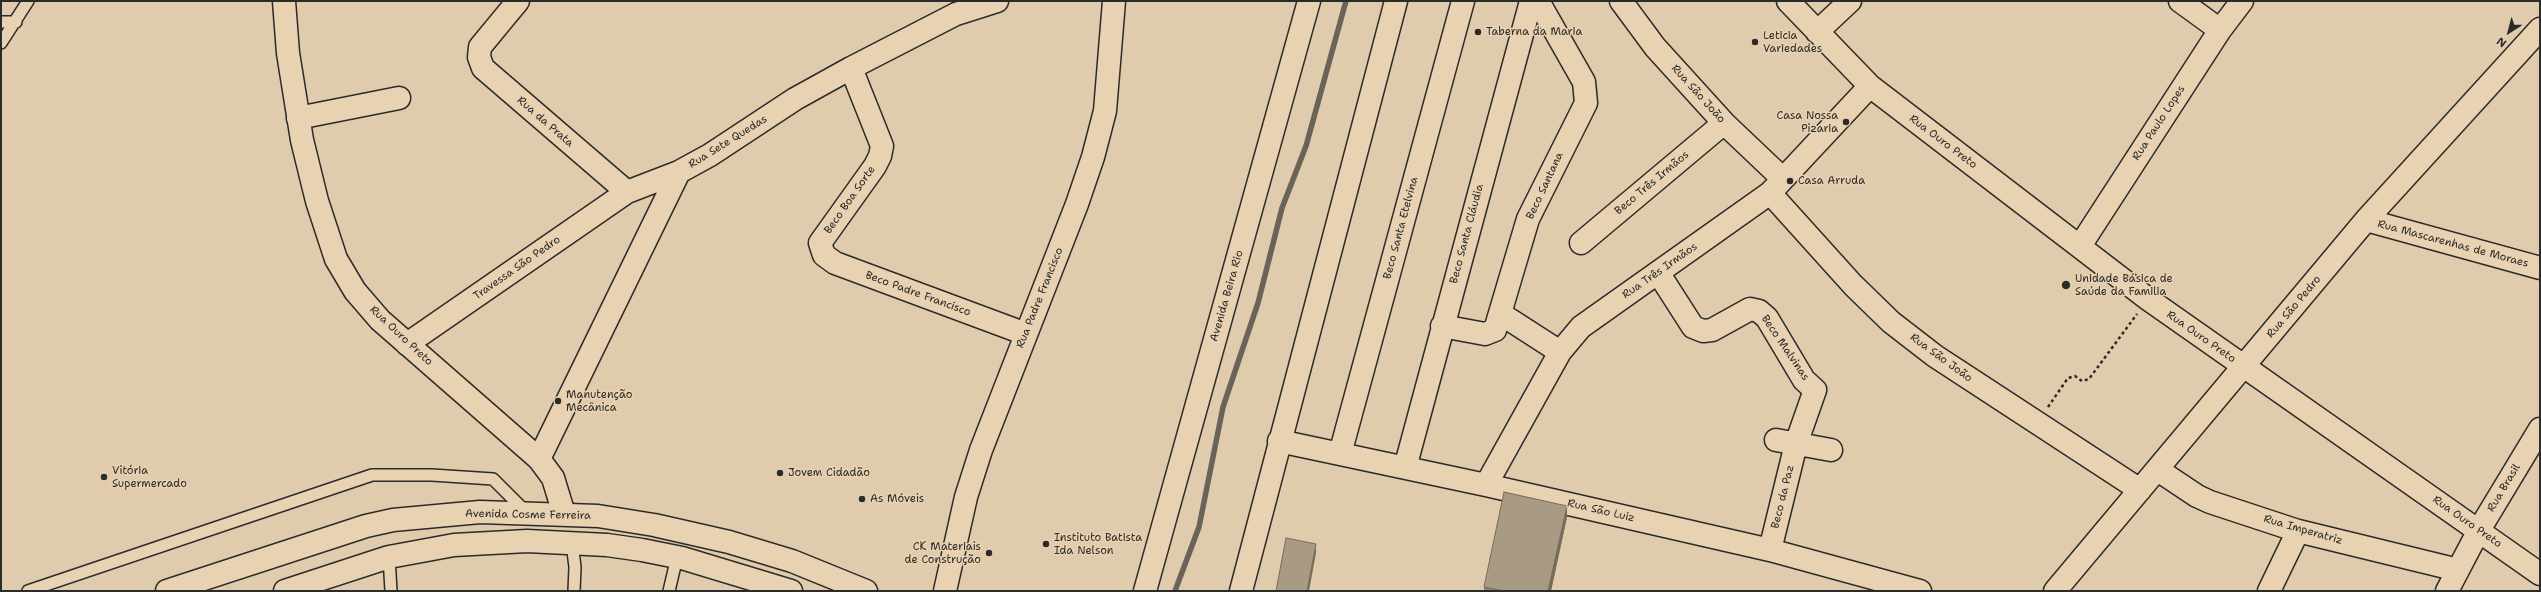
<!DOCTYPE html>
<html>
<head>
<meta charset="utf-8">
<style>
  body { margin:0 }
  #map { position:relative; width:2541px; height:592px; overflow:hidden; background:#e0cbac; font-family:"Shantell Sans",sans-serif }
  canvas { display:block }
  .frame { position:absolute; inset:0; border:2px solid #2b2b2b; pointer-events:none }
  .north { position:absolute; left:2489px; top:12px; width:40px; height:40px; -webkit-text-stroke:3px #e8d2b1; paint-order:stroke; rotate:216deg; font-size:11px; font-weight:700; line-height:16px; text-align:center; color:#2b2b2b }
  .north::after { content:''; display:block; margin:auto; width:14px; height:18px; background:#2b2b2b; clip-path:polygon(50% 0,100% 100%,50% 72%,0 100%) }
</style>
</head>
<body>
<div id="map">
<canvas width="2541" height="592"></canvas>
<div class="frame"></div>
<div class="north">N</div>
</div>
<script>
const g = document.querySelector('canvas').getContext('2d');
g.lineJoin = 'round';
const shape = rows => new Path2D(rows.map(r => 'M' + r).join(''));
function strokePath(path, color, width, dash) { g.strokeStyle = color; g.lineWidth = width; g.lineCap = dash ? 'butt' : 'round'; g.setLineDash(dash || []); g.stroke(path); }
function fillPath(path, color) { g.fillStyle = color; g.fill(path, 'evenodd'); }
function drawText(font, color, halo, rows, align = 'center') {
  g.font = font + ' "Shantell Sans",sans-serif'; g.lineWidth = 3; g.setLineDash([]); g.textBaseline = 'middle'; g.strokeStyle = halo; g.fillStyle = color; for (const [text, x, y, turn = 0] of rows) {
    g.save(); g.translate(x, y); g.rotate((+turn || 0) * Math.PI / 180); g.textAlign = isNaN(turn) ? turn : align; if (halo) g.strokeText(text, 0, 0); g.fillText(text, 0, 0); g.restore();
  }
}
strokePath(shape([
  [1175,591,1199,527,1223,407,1258,303,1282,208,1306,146,1346,1]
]), '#696358', 5.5);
const service = shape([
  [1,22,16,22],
  [1,43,28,1],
  [572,543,575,567,574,591],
  [389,557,391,591],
  [28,591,372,475,432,475,493,479,526,512],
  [669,591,677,557]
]);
const minor = shape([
  [518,1,480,47,479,57,483,68,627,192,679,172],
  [1621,1,1655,47,1724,123,1783,179],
  [1788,1,1870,86,2148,299,2540,574],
  [2180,1,2220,30],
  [1817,32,1850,1],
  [851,68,882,146,880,156,875,166,820,243,824,255,835,263,1026,334],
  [298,118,399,98],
  [1770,193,1853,285,1891,322,1935,356,2140,490],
  [2366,220,2540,268],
  [1581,243,1724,123],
  [2080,246,2220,30,2242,1],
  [1659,274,1693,327,1703,331,1712,330,1750,309,1759,311,1767,318,1804,380,1815,390,1796,444,1770,550],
  [1501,314,1560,352],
  [1442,326,1485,334,1495,330,1528,219,1586,103,1584,82,1538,1],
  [407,344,627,192],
  [1776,440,1831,450],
  [1279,441,1486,485,1770,550,1920,591],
  [1340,454,1463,1],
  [539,459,679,172,710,155,795,99,851,68,956,14,997,1],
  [1405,468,1531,1],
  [2158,470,2197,496,2210,502,2298,531,2458,570],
  [1486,485,1560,352,1581,327,1770,193,1870,86],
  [945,591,966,497,981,450,1077,204,1093,157,1105,111,1114,1],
  [2055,591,2366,220,2540,29],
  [2269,591,2298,531],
  [2447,591,2479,530,2540,429]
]);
const tertiary = shape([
  [284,1,288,53,302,140,317,201,336,259,355,291,380,320,539,459,553,478,564,514],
  [1145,591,1309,1],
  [1241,591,1396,1]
]);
const primary = shape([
  [167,591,366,526,393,520,480,512,598,516,654,525,729,542,792,561,866,591],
  [285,591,389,557,454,545,527,541,607,545,642,550,682,558,791,591]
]);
strokePath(service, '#2b2b2b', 14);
strokePath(minor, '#2b2b2b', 25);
strokePath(tertiary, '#2b2b2b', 25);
strokePath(primary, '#2b2b2b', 25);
strokePath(shape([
  [2048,407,2068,378,2075,376,2082,381,2089,379,2137,314]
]), '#2b2b2b', 2.5, [3, 3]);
strokePath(service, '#e8d2b1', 11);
strokePath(minor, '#e8d2b1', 22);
strokePath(tertiary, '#e8d2b1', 22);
strokePath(primary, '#e8d2b1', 22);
fillPath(shape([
  [1567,517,1551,591,1484,591,1484,587]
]), '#908471');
fillPath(shape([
  [1567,506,1567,517,1551,591,1548,591],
  [1316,544,1316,553,1309,591,1307,591]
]), '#766c5c');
const building = shape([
  [1504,492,1567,506,1548,591,1504,591,1484,587,1504,492],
  [1286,538,1316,544,1307,591,1276,591,1286,538]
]);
fillPath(building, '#a89a83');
strokePath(building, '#766c5c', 1);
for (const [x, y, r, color] of [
  [1478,32,4,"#2b2b2b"],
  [1755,42,4,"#2b2b2b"],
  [1846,122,4,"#2b2b2b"],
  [1790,181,4,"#2b2b2b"],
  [2066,285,5,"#2b2b2b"],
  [558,401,4,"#2b2b2b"],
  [780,473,4,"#2b2b2b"],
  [104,477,4,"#2b2b2b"],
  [862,499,4,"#2b2b2b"],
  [1046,544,4,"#2b2b2b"],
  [989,553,4,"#2b2b2b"]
]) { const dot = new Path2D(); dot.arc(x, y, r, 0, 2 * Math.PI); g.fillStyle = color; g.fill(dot); strokePath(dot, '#e8d2b1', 1.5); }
drawText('11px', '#2b2b2b', '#e8d2b1', [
  ["Taberna da Maria",1486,32],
  ["Leticia",1763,36],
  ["Variedades",1763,49],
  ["Casa Nossa",1838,116,"right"],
  ["Pizaria",1838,129,"right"],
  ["Casa Arruda",1798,181],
  ["Unidade Básica de",2075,279],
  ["Saúde da Familia",2075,292],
  ["Manutenção",566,395],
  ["Mecânica",566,408],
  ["Vitória",112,471],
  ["Supermercado",112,484],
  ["Jovem Cidadão",788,473],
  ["As Móveis",870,499],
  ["Instituto Batista",1054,538],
  ["Ida Nelson",1054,551],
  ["CK Materiais",981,547,"right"],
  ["de Construção",981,560,"right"]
], 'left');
drawText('11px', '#2b2b2b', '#e8d2b1', [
  ["Rua São João",1698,94,48],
  ["Rua da Prata",545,122,41],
  ["Rua Paulo Lopes",2159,123,-57],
  ["Rua Sete Quedas",728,142,-32],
  ["Rua Ouro Preto",1943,142,37],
  ["Beco Três Irmãos",1652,183,-40],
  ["Beco Santana",1545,186,-65],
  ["Beco Boa Sorte",850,200,-55],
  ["Beco Santa Etelvina",1401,228,-75],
  ["Beco Santa Cláudia",1467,234,-75],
  ["Rua Mascarenhas de Moraes",2453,244,15],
  ["Travessa São Pedro",517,268,-35],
  ["Rua Três Irmãos",1660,271,-35],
  ["Beco Padre Francisco",918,294,20],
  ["Avenida Beira Rio",1227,296,-74],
  ["Rua Padre Francisco",1040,298,-68],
  ["Rua São Pedro",2294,307,-50],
  ["Rua Ouro Preto",401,336,43],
  ["Rua Ouro Preto",2201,337,35],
  ["Beco Malvinas",1785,348,56],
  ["Rua São João",1941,358,36],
  ["Rua Brasil",2504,488,-59],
  ["Beco da Paz",1783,497,-76],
  ["Rua São Luiz",1601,511,13],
  ["Avenida Cosme Ferreira",528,515,1],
  ["Rua Ouro Preto",2467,522,35],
  ["Rua Imperatriz",2303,530,16]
]);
</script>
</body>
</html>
